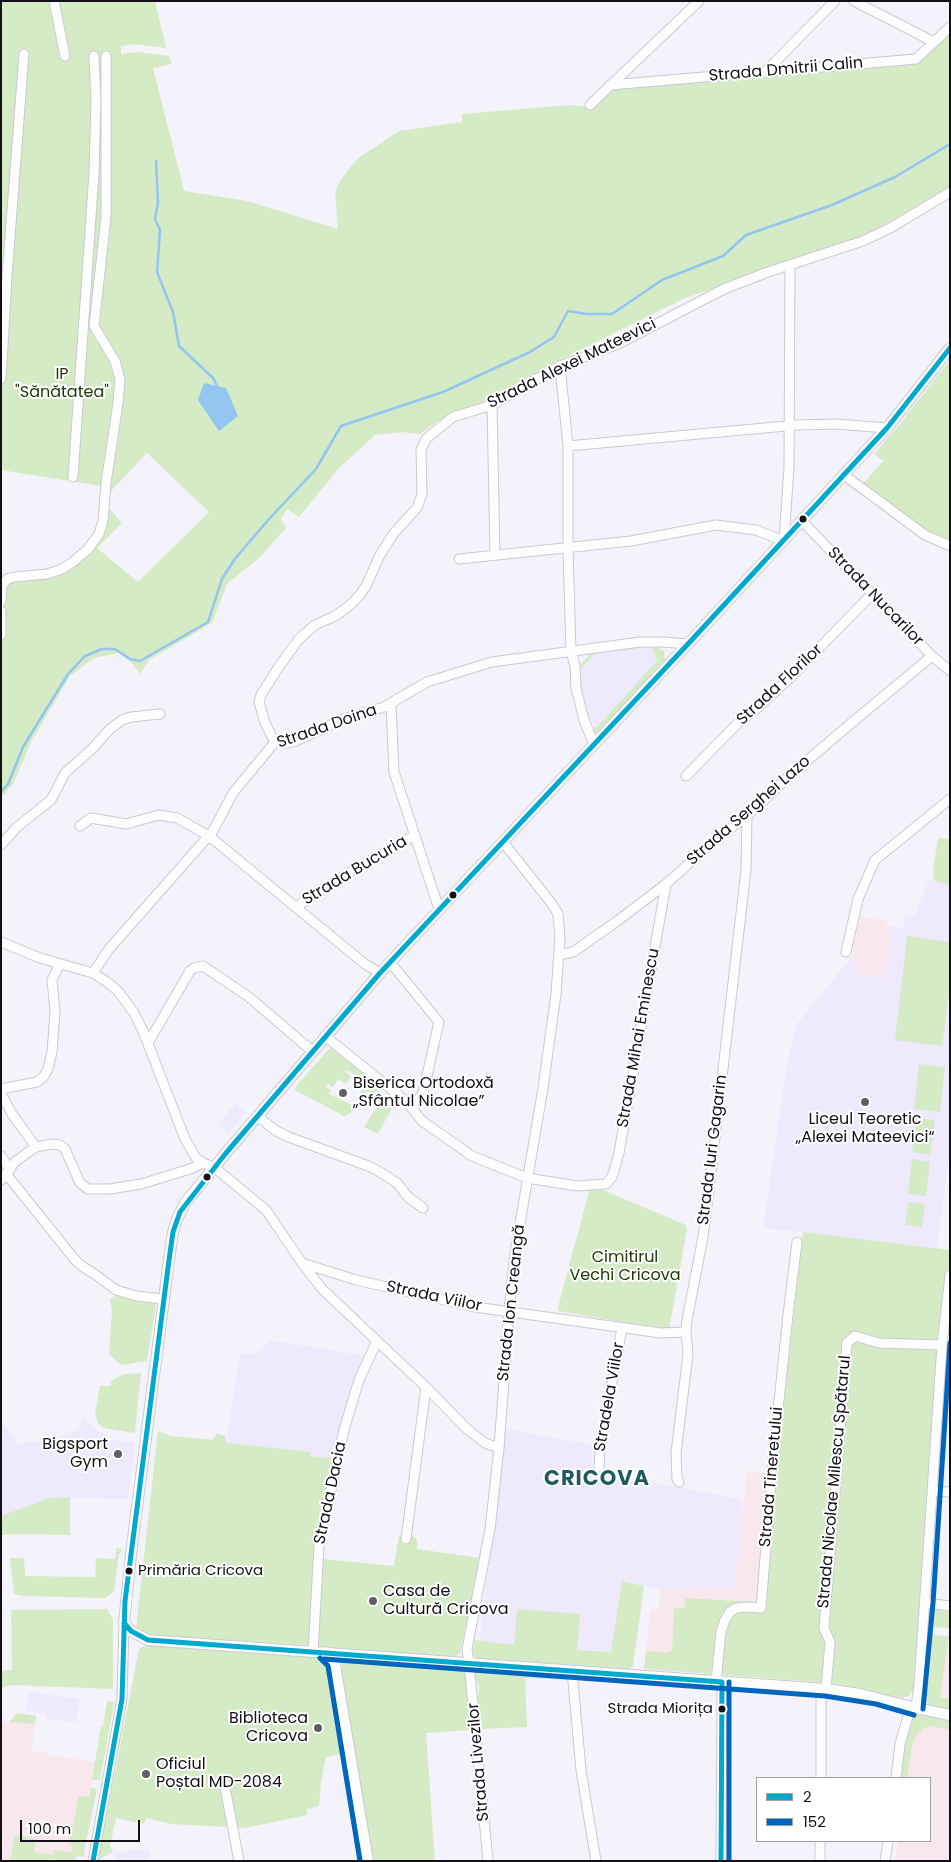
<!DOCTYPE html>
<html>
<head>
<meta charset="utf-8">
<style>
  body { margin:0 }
  #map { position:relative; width:951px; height:1862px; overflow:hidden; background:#f4f2fb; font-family:Poppins,sans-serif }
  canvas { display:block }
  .frame { position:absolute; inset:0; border:2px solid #121016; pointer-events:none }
  .legend { position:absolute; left:756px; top:1777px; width:175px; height:65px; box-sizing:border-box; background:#fff; border:1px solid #a09fa2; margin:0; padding:6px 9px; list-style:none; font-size:15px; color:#121016 }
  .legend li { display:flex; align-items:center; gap:10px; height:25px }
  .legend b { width:25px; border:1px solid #a09fa2 }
  .scale { position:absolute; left:20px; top:1820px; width:120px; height:22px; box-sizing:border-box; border:2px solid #121016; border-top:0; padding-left:6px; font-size:15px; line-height:18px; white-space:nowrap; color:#121016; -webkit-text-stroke:4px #fff; paint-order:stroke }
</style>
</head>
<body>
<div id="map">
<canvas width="951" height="1862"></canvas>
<div class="frame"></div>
<ul class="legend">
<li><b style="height:6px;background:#00a9ce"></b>2</li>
<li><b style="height:6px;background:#0065bd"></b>152</li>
</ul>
<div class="scale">100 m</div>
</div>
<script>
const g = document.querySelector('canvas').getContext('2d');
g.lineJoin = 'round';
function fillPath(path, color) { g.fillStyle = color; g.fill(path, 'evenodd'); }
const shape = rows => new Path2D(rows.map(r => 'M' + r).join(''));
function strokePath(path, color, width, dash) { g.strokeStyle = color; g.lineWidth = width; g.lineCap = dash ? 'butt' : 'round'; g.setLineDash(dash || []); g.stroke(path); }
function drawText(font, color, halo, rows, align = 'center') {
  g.font = font + ' Poppins,sans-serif'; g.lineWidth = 4; g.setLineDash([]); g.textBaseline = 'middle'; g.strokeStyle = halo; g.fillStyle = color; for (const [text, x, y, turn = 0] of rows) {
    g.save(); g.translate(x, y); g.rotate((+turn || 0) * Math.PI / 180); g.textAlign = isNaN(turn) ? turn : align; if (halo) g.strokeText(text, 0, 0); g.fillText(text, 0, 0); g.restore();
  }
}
fillPath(shape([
  [652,647,657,662,597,727,587,717,580,693,581,669,596,652],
  [929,880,950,885,950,1146,937,1248,763,1228,788,1058,796,1025,852,957,858,967,885,978,893,927,903,928,905,914,914,916],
  [236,1103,247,1112,229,1133,219,1123],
  [268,1340,367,1356,357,1374,335,1450,331,1458,310,1456,311,1452,226,1443,240,1353,251,1354,263,1349],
  [84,1418,99,1432,108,1436,108,1440,135,1442,128,1499,53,1498,1,1516,1,1421,17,1445,29,1442,56,1439,77,1430],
  [506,1429,594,1445,590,1470,743,1500,735,1589,660,1589,622,1581,612,1652,479,1642],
  [29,1692,79,1699,76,1722,46,1719,47,1714,26,1711],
  [149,1849,150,1858,146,1858,146,1861,117,1861,113,1852]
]), '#eee9fd');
fillPath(shape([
  [860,916,887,921,887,925,893,927,885,978,856,974,858,967,852,957],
  [747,1471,770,1473,757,1602,686,1598,685,1608,674,1608,672,1650,667,1652,646,1651,650,1609,659,1610,660,1589,735,1588],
  [950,1630,950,1699,940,1697],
  [1,1721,35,1724,32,1751,47,1752,47,1755,95,1762,89,1797,79,1796,70,1844,73,1845,72,1853,54,1850,53,1855,34,1852,15,1835,10,1861,1,1861],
  [930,1726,950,1730,950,1861,895,1861,898,1841,930,1841,930,1778,907,1778,913,1741,923,1729]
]), '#f8e8ed');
fillPath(shape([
  [1,1,155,1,166,48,134,44,121,46,121,54,138,52,169,56,172,64,153,68,184,191,247,201,338,229,335,192,340,181,357,159,399,131,462,122,462,114,570,105,593,108,613,90,919,61,950,32,950,188,861,237,683,299,556,362,504,393,443,418,420,434,401,432,375,435,339,468,299,517,287,509,281,519,286,528,259,558,227,584,212,623,149,660,140,674,132,663,119,653,94,658,70,676,31,742,13,784,1,798,1,645,3,634,5,589,10,582,15,579,48,576,92,548,108,507,122,523,97,548,138,582,209,512,147,453,109,493,102,486,1,470],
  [950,360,950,544,930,536,862,485,883,461,874,454,899,425],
  [653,645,664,651,665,660,599,732,595,734,593,732,595,726,597,727,657,661,652,647,596,652,581,669,579,668,581,664,595,649],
  [938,838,950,839,950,885,934,881,933,870],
  [907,936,950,942,950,986,942,1046,895,1040],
  [330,1048,382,1087,371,1095,370,1091,365,1093,366,1096,362,1096,360,1092,367,1081,346,1070,345,1072,351,1076,346,1084,338,1079,333,1087,328,1084,326,1087,331,1090,329,1094,357,1107,349,1114,344,1116,295,1090,297,1085],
  [919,1064,945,1067,940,1112,914,1109],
  [381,1100,393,1106,378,1134,364,1127],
  [916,1118,935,1120,930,1155,912,1152],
  [912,1159,930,1162,926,1196,908,1194],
  [590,1188,598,1188,686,1225,687,1229,669,1330,557,1311],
  [908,1202,925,1204,922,1227,905,1225],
  [803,1232,950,1250,950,1268,938,1347,917,1670,914,1688,909,1696,901,1698,832,1683,644,1669,646,1651,667,1652,672,1650,674,1608,685,1608,685,1598,757,1602,770,1473,777,1463],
  [115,1296,151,1302,156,1305,147,1361,121,1365,109,1354,112,1310,110,1299],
  [141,1373,135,1433,103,1428,98,1423,95,1414,100,1386,111,1386,111,1381,124,1374],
  [158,1431,170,1436,213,1440,217,1433,225,1436,226,1443,311,1452,310,1456,331,1458,332,1468,316,1547,309,1645,151,1636,136,1628],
  [70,1497,70,1535,21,1534,2,1535,1,1516,49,1498],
  [399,1535,411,1535,417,1539,417,1549,480,1558,460,1653,455,1657,321,1648,317,1644,323,1559,394,1566],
  [116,1548,123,1549,119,1554,114,1591,105,1598,25,1596,14,1594,10,1558,24,1558,25,1576,95,1577,96,1558,115,1559],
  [622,1581,644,1586,633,1666,628,1669,476,1658,473,1655,474,1640,514,1645,517,1609,580,1614,577,1650,611,1652],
  [930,1608,950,1610,950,1628,929,1627],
  [107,1609,113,1619,113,1689,12,1685,1,1688,1,1671,12,1670,11,1610],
  [933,1635,949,1636,940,1697,950,1699,950,1710,930,1706,924,1697,927,1638],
  [153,1645,327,1659,342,1754,326,1757,321,1782,319,1806,307,1809,307,1815,245,1828,171,1824,146,1818,144,1824,116,1818,110,1846,113,1852,98,1860,137,1659,139,1649,144,1646],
  [344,1659,464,1669,466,1671,472,1730,426,1733,435,1861,372,1861,348,1721,342,1673,342,1661],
  [474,1670,567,1676,571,1680,525,1678,527,1727,481,1729,477,1709,479,1685,474,1677],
  [110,1701,114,1702,114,1705,100,1780,92,1780,101,1726,103,1726,107,1702],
  [17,1713,36,1716,35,1724,9,1722],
  [919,1714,950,1720,950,1730,930,1726,923,1729,913,1741,907,1778,900,1778,908,1724,911,1718],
  [91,1787,97,1790,84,1851,85,1857,76,1856,75,1861,50,1859,48,1861,10,1861,15,1835,36,1839,34,1852,53,1855,54,1850,72,1853,73,1845,69,1844,79,1796,89,1797]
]), '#d5ebc6');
fillPath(shape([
  [204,383,226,388,238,416,219,431,198,400]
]), '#93c5f0');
strokePath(shape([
  [156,161,158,203,155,219,160,230,157,272,173,312,179,346,213,378,217,386],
  [1,792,8,784,23,747,68,674,85,656,102,649,115,649,130,659,140,661,208,622,222,579,234,560,269,519,316,469,341,426,443,392,530,352,554,337,568,311,587,314,612,314,662,280,723,256,746,235,832,205,895,177,950,144]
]), '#93c5f0', 2.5);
const minor = shape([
  [54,1,65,56],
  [854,1,934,42],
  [765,72,835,1],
  [610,85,916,59,950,27],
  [590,105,699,1],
  [560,366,568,446,568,548,571,651,575,666,576,688,584,720,594,745],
  [1,379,7,276,24,54],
  [492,405,495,555],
  [568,446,797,425,836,424,887,428],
  [844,475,925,535,950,546],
  [73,477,94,173,96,100,94,56],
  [802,521,932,656,950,671],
  [459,559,631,541,716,525,756,530,784,541,789,467,790,265],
  [1,602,2,586,7,579,14,577,47,574,62,569,74,561,88,549,99,534,103,521,106,483,118,403,120,379,115,361,94,326,106,217,106,56],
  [1,611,1,635],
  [391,704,394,772,439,909],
  [275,742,265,723,259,702,261,695,278,668,299,639,315,625,335,616,349,606,359,596,366,586,380,555,394,533,417,508,422,494,421,450,426,439,432,434,453,417,492,405,560,366,618,344,724,289,768,272,863,241,892,227,950,192],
  [275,742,287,743,296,741,343,719,384,707,427,682,492,662,640,642,664,642,688,644],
  [686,776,740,721,754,711,791,677,873,593],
  [80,826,91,818,126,824,159,815,177,818,209,836,365,964,380,973],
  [1,845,17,827,51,800,65,773,92,749,110,729,122,720,131,717,160,714],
  [296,907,347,874,413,836],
  [1,942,40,958,93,973,107,982,118,991,134,1013,143,1031,185,1139,196,1158,203,1163,214,1167,266,1210,302,1263,322,1289,426,1387,467,1429,485,1443,499,1448],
  [846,952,858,899,875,860,950,799],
  [559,955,573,952,616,922,666,884,722,834,747,816,788,777,855,720,932,656],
  [390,962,439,1022,423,1093,412,1108],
  [93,973,109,949,213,831,233,793,275,742],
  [325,1036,407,1102,422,1121,472,1156,527,1178,577,1186,606,1184,612,1177,619,1153,666,884],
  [148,1043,190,971,194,968,203,966,249,997,312,1051],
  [1,1089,37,1082,44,1076,48,1069,52,1052,55,1012,52,980,60,964],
  [1,1093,12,1114,36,1147],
  [257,1116,275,1130,286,1136,371,1167,385,1175,397,1183,408,1197,423,1208],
  [1,1156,10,1170],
  [7,1175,76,1261,82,1266,96,1275,116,1290,136,1296,163,1299],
  [1,1180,15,1162,27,1153,36,1147,52,1144,60,1145,65,1149,80,1183,88,1189,110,1189,141,1184,190,1169,203,1163],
  [302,1263,356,1280,475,1307,661,1333,686,1332],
  [599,1467,600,1448,622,1328],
  [679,1482,677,1479,676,1453,688,1354,686,1332,687,1320,703,1237,712,1164,746,870,747,816],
  [933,1491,950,1492],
  [406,1539,426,1387],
  [926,1603,950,1606],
  [313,1652,319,1546,344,1430,359,1380,377,1341],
  [572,1671,581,1770,596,1861],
  [716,1682,721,1632,725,1620,730,1612,736,1608,747,1607,761,1608,773,1458,788,1315,797,1242],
  [826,1689,830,1642,824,1628,847,1343,855,1336,879,1343,942,1345],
  [821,1778,821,1689],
  [896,1778,900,1744,909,1713,916,1708,919,1684,942,1345,950,1275],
  [224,1782,239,1861],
  [93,1861,122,1699,124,1623],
  [488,1861,469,1663,467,1649,490,1529,499,1448,509,1311,515,1253,543,1088,556,994,560,937,558,914,552,904,503,842],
  [721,1861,722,1682],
  [820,1861,820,1841],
  [885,1861,888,1841]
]);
const tertiary = shape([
  [950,348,887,428,688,644,380,973,226,1153,185,1203,177,1219,173,1232,169,1260,131,1554,124,1623,131,1631,148,1640,826,1689,860,1694,916,1708,950,1715],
  [325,1652,334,1660,335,1665,368,1861]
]);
strokePath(minor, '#cbc9d1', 11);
strokePath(tertiary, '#cbc9d1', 12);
strokePath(minor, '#fdfdfe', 9);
strokePath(tertiary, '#fdfdfe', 10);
strokePath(shape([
  [124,1623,131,1631,148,1640,722,1682,721,1861],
  [93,1861,122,1699,125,1601,169,1260,173,1232,180,1212,226,1153,380,973,688,644,887,428,950,348]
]), '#00a9ce', 5);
strokePath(shape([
  [320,1658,328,1666,360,1861],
  [324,1659,825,1696,876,1704,914,1715],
  [923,1709,933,1603,950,1343],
  [729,1861,729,1682]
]), '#0065bd', 5);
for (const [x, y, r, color] of [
  [803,519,4.5,"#121016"],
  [453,895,4.5,"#121016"],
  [343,1093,5,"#615f66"],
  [865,1102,5,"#615f66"],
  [207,1177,4.5,"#121016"],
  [118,1454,5,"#615f66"],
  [129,1571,4.5,"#121016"],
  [373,1601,5,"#615f66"],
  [722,1709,4.5,"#121016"],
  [318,1728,5,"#615f66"],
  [146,1774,5,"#615f66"]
]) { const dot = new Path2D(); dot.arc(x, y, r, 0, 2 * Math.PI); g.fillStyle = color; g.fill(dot); strokePath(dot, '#fff', 2); }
drawText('15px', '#121016', '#fff', [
  ["Primăria Cricova",138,1571],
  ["Strada Miorița",713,1709,"right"]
], 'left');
drawText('16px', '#121016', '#fff', [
  ["Strada Dmitrii Calin",786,70,-5],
  ["Strada Alexei Mateevici",572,364,-26],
  ["Strada Nucarilor",875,597,46],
  ["Strada Florilor",780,685,-43],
  ["Strada Doina",327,727,-19],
  ["Strada Serghei Lazo",749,811,-41],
  ["Strada Bucuria",355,871,-31],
  ["Strada Mihai Eminescu",639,1038,-80],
  ["Strada Iuri Gagarin",713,1150,-83],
  ["Strada Viilor",434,1297,12],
  ["Strada Ion Creangă",512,1303,-84],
  ["Stradela Viilor",610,1397,-80],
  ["Strada Tineretului",772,1477,-85],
  ["Strada Nicolae Milescu Spătarul",835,1482,-85],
  ["Strada Dacia",331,1493,-78],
  ["Strada Livezilor",479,1762,-95]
]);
drawText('16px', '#203a03', '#fff', [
  ["IP",62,375],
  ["\"Sănătatea\"",62,393],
  ["Cimitirul",625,1258],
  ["Vechi Cricova",625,1276]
]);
drawText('16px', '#121016', '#fff', [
  ["Biserica Ortodoxă",353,1084],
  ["„Sfântul Nicolae”",353,1102],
  ["Liceul Teoretic",865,1120,"center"],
  ["„Alexei Mateevici“",865,1138,"center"],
  ["Bigsport",108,1445,"right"],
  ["Gym",108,1463,"right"],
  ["Casa de",383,1592],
  ["Cultură Cricova",383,1610],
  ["Biblioteca",308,1719,"right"],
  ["Cricova",308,1737,"right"],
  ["Oficiul",156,1765],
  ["Poștal MD-2084",156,1783]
], 'left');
g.letterSpacing = '1px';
drawText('bold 21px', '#1f5a5f', '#fff', [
  ["CRICOVA",597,1480]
]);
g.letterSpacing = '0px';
</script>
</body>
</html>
